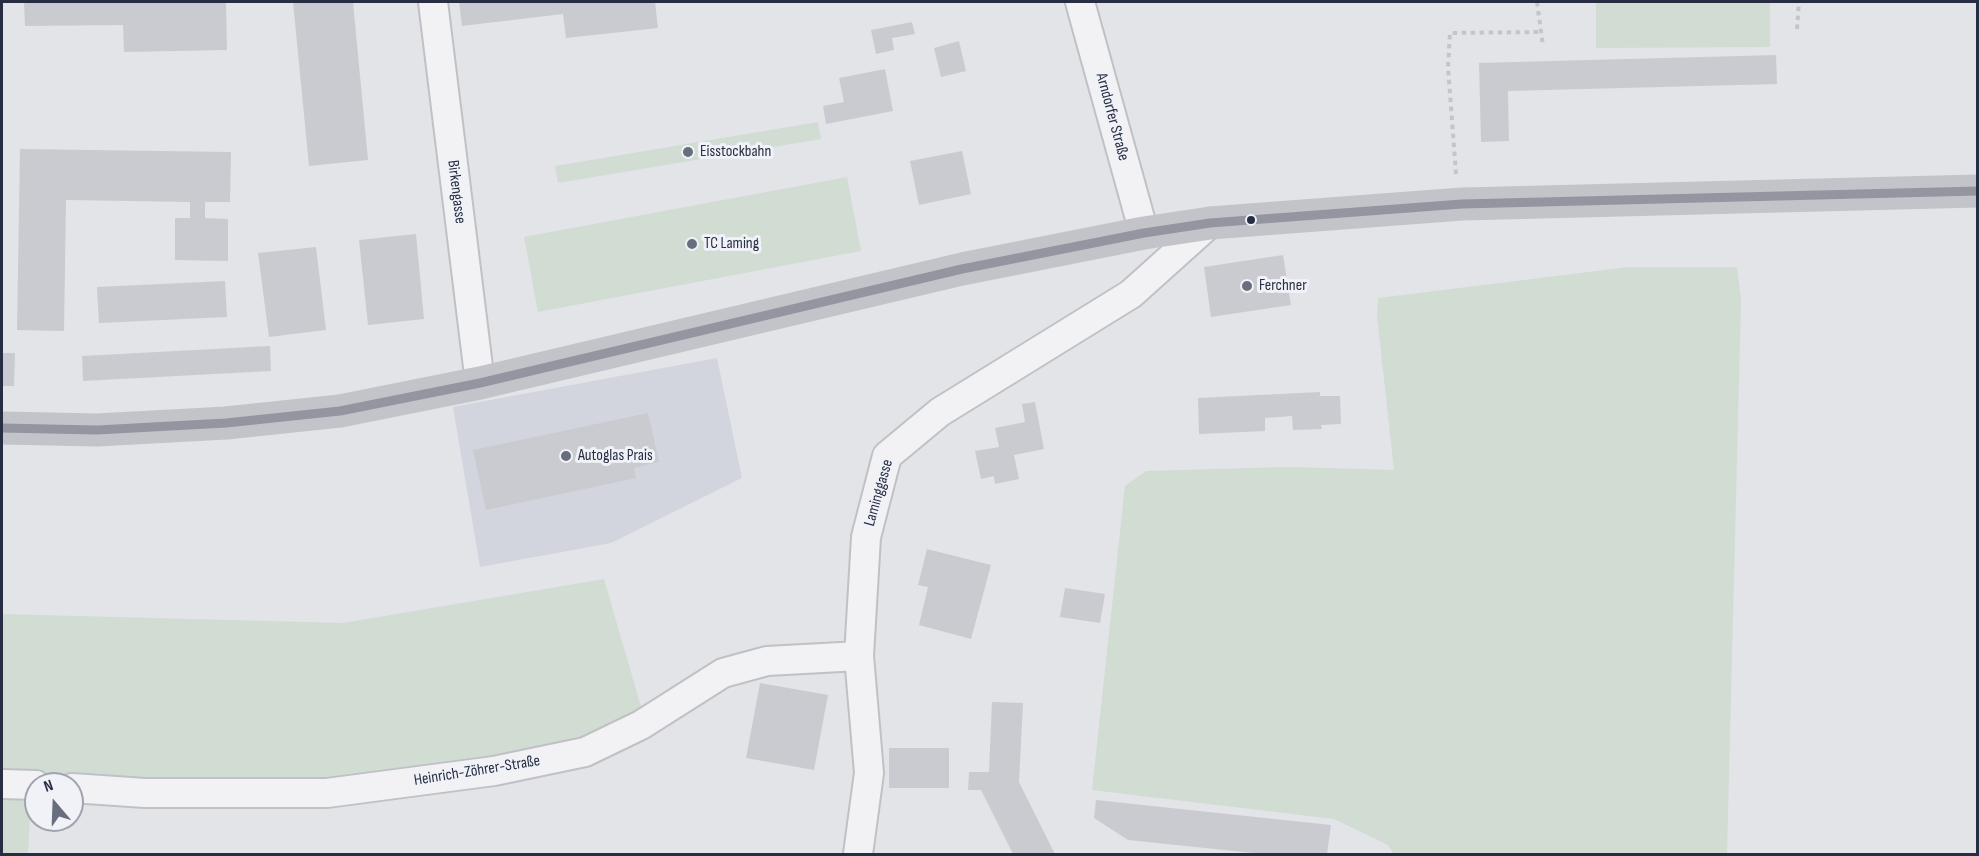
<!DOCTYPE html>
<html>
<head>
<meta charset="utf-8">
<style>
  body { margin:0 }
  #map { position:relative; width:1979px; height:856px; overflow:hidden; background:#e2e4e8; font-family:"Sofia Sans Condensed",sans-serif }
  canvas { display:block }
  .frame { position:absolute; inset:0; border:3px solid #272e43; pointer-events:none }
  .north { position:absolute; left:24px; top:772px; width:60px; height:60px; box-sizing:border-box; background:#f0f2f8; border:2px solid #a0a4b0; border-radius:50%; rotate:341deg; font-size:16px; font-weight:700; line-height:24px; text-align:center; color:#272e43 }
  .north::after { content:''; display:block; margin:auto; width:21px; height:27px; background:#686e7d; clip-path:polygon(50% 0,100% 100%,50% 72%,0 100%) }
</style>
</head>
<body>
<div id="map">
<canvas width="1979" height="856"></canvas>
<div class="frame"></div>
<div class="north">N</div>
</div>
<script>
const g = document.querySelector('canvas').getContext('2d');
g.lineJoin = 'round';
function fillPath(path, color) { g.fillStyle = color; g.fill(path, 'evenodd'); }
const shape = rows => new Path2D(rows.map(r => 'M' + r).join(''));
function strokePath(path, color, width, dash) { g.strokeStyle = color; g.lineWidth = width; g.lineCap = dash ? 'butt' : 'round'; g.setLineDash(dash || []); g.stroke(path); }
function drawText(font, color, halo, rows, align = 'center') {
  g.font = font + ' "Sofia Sans Condensed",sans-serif'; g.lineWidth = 6; g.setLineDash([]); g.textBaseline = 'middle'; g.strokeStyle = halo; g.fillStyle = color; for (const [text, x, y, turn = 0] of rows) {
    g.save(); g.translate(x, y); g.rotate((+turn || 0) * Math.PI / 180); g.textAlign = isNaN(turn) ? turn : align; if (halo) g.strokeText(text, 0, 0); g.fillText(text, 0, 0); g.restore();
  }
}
fillPath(shape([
  [717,358,742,478,611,543,480,567,453,407]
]), '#d2d5de');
fillPath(shape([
  [1596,2,1770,2,1770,47,1596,48],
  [818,122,821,139,558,183,555,166],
  [847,177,861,251,538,312,524,237],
  [1629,267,1737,267,1741,300,1727,854,1394,854,1388,845,1334,819,1092,790,1125,486,1146,471,1289,467,1394,470,1377,316,1378,298],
  [604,579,648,731,616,753,562,772,448,787,36,784,30,814,28,854,2,854,2,614,343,623]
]), '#d1dcd3');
fillPath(shape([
  [24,2,226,2,227,50,124,52,123,25,25,26],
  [293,2,353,2,368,160,309,166],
  [459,2,655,2,658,28,566,38,563,14,462,26],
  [912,22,915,34,892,38,894,50,876,54,871,30],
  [959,41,966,71,941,77,934,48],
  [1776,55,1777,84,1508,91,1509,141,1481,142,1479,63],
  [885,69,893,111,826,124,823,106,844,102,839,78],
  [20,149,231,152,230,202,205,202,205,218,228,219,228,261,175,260,175,218,190,218,190,202,66,200,64,331,17,330],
  [962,151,971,194,919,205,910,161],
  [416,234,424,319,368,325,359,240],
  [316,247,326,330,269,337,258,253],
  [1283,255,1291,305,1211,317,1204,267],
  [225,281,227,317,99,323,97,287],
  [270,346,271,371,83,381,82,356],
  [2,353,15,353,14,386,2,386],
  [1320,392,1320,396,1340,396,1341,424,1321,425,1322,429,1293,430,1292,416,1265,418,1265,431,1199,434,1198,398],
  [1035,402,1044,449,1014,455,1019,479,995,484,994,476,981,479,975,451,999,447,995,428,1025,422,1022,404],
  [648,413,659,462,634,468,636,478,486,510,473,450],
  [927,549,991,565,971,639,919,625,928,587,918,585],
  [1065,588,1105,594,1100,623,1060,617],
  [760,683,828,695,814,770,746,758],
  [992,702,1023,703,1019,782,1055,854,1013,854,981,790,968,790,969,772,989,772],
  [889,748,949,748,949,788,889,788],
  [1096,800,1331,825,1327,854,1263,854,1128,840,1094,818]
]), '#cacbd0');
const street = shape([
  [433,2,480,383],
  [1080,2,1144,233],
  [2,784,36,785],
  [72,788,145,793,327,793,494,771,585,752,641,725,723,673,767,661,859,656],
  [858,854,869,773,859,656,866,537,887,456,940,412,1131,294,1210,223]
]);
strokePath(street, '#bfc1c6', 32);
strokePath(shape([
  [1537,2,1543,46],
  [1797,29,1799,2],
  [1456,174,1448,67,1450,33,1541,32]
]), '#c4c5cb', 4, [4.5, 4.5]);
strokePath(street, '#f2f2f4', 28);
strokePath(shape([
  [2,428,97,430,226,423,340,411,480,383,962,269,1144,233,1210,223,1462,204,1978,191]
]), '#c3c4ca', 33);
strokePath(shape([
  [2,428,97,430,226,423,340,411,480,383,962,269,1144,233,1210,223,1462,204,1978,191]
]), '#9396a1', 9);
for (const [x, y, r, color] of [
  [688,152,6,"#686e7d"],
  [1251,220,5,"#272e43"],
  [692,244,6,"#686e7d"],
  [1247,286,6,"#686e7d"],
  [566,456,6,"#686e7d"]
]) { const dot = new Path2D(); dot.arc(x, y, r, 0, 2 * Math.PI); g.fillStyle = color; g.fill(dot); strokePath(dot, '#f0f2f8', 2); }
drawText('16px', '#272e43', '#f0f2f8', [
  ["Arndorfer Straße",1112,117,75],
  ["Birkengasse",456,192,83],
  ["Laminggasse",879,493,-74],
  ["Heinrich-Zöhrer-Straße",477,771,-9]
]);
drawText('16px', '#272e43', '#f0f2f8', [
  ["Eisstockbahn",700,152],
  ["TC Laming",704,244],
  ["Ferchner",1259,286],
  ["Autoglas Prais",578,456]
], 'left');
</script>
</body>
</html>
